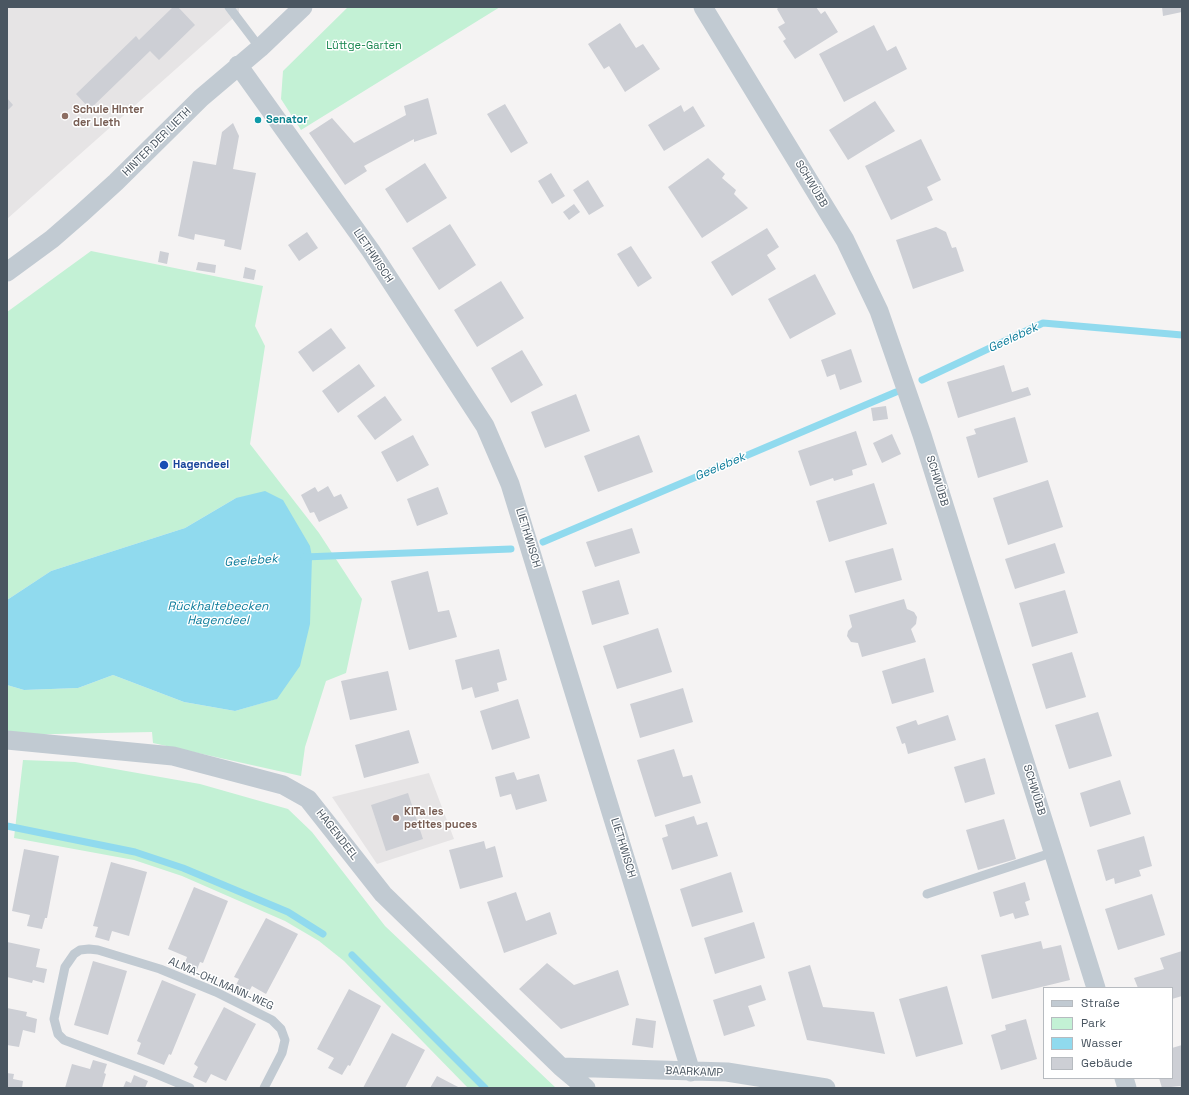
<!DOCTYPE html>
<html>
<head>
<meta charset="utf-8">
<style>
  body { margin:0 }
  #map { position:relative; width:1189px; height:1095px; overflow:hidden; background:#f5f3f3; font-family:"Space Grotesk",sans-serif }
  canvas { display:block }
  .frame { position:absolute; inset:0; border:8px solid #4a5661; pointer-events:none }
  .legend { position:absolute; left:1043px; top:987px; width:130px; height:92px; box-sizing:border-box; background:#fff; border:1px solid #b7bbc0; margin:0; padding:5px 7px; list-style:none; font-size:12px; color:#4a5661 }
  .legend li { display:flex; align-items:center; gap:8px; height:20px }
  .legend b { width:20px; border:1px solid #b7bbc0 }
</style>
</head>
<body>
<div id="map">
<canvas width="1189" height="1095"></canvas>
<div class="frame"></div>
<ul class="legend">
<li><b style="height:5px;background:#c1cad2"></b>Straße</li>
<li><b style="height:11px;background:#c3f1d5"></b>Park</li>
<li><b style="height:11px;background:#90daee"></b>Wasser</li>
<li><b style="height:11px;background:#cdcfd5"></b>Gebäude</li>
</ul>
</div>
<script>
const g = document.querySelector('canvas').getContext('2d');
g.lineJoin = 'round';
function fillPath(path, color) { g.fillStyle = color; g.fill(path, 'evenodd'); }
const shape = rows => new Path2D(rows.map(r => 'M' + r).join(''));
function strokePath(path, color, width, dash) { g.strokeStyle = color; g.lineWidth = width; g.lineCap = dash ? 'butt' : 'round'; g.setLineDash(dash || []); g.stroke(path); }
function drawText(font, color, halo, rows, align = 'center') {
  g.font = font + ' "Space Grotesk",sans-serif'; g.lineWidth = 3; g.setLineDash([]); g.textBaseline = 'middle'; g.strokeStyle = halo; g.fillStyle = color; for (const [text, x, y, turn = 0] of rows) {
    g.save(); g.translate(x, y); g.rotate((+turn || 0) * Math.PI / 180); g.textAlign = isNaN(turn) ? turn : align; if (halo) g.strokeText(text, 0, 0); g.fillText(text, 0, 0); g.restore();
  }
}
fillPath(shape([
  [7,7,239,7,239,13,7,219],
  [429,773,454,839,377,864,332,797]
]), '#e6e4e5');
fillPath(shape([
  [348,7,500,7,301,130,281,99,283,71],
  [91,251,263,286,255,326,265,346,250,444,319,533,362,599,346,673,326,681,305,747,301,776,153,743,152,732,7,735,7,685,24,690,78,688,113,675,184,702,235,711,276,699,236,498,185,528,51,571,7,600,7,312],
  [23,760,75,762,200,784,288,809,312,832,385,926,556,1088,468,1088,344,961,319,941,285,921,182,876,134,860,14,838]
]), '#c3f1d5');
fillPath(shape([
  [265,491,283,500,310,546,312,557,310,624,300,666,277,699,235,711,184,702,113,675,78,688,24,690,7,685,7,600,51,571,185,528,236,498]
]), '#90daee');
strokePath(shape([
  [922,380,1043,323,1182,335],
  [543,542,896,392],
  [304,557,511,549],
  [7,826,135,852,183,868,288,912,323,934],
  [352,955,485,1088]
]), '#90daee', 7);
fillPath(shape([
  [173,7,178,7,195,25,159,60,150,51,90,109,76,94,136,36,139,40],
  [779,7,816,7,821,14,825,11,838,32,795,59,783,41,786,39,778,27,785,23,777,9],
  [1162,7,1182,7,1182,12,1163,16],
  [620,23,636,48,643,44,660,69,625,92,609,66,604,69,588,44],
  [874,25,887,51,896,46,907,69,844,102,819,54],
  [7,98,13,105,7,111],
  [428,98,437,134,414,142,414,139,364,166,367,171,345,185,309,133,332,118,354,143,406,115,404,106],
  [875,101,895,131,848,160,829,130],
  [505,104,528,143,511,153,487,114],
  [681,105,684,112,693,106,705,126,664,151,648,125],
  [233,123,239,136,233,169,256,173,241,250,224,246,225,240,195,234,194,240,178,236,193,161,216,165,222,132],
  [921,139,941,180,927,187,933,200,891,220,865,166],
  [708,158,725,174,722,178,736,190,734,194,748,208,702,238,668,187],
  [425,163,447,198,407,223,385,189],
  [551,173,565,196,552,204,538,181],
  [588,180,604,206,589,215,573,190],
  [574,204,580,212,569,220,563,212],
  [450,224,476,265,439,290,412,248],
  [936,227,946,232,952,248,956,247,964,271,913,289,896,240],
  [767,228,779,247,767,255,776,269,732,296,711,262],
  [307,232,318,248,299,261,288,245],
  [631,246,652,278,638,287,617,254],
  [160,251,169,253,167,264,158,262],
  [198,262,216,265,215,273,196,270],
  [245,267,256,270,254,280,243,278],
  [815,274,836,314,790,339,768,299],
  [501,281,524,318,477,347,454,310],
  [331,328,346,348,313,372,298,352],
  [851,349,862,382,840,390,835,374,827,377,821,360],
  [522,350,543,385,511,403,491,368],
  [359,364,375,386,338,413,322,391],
  [1004,365,1012,392,1028,387,1031,395,958,418,947,382],
  [576,394,590,431,545,448,531,412],
  [385,396,402,420,375,440,357,416],
  [886,406,888,419,873,421,871,408],
  [1015,417,1028,462,978,478,966,437,976,434,974,429],
  [856,431,867,465,852,470,853,475,834,481,833,478,810,486,798,451],
  [892,434,901,454,882,463,873,443],
  [413,435,429,465,397,482,381,452],
  [639,435,653,472,598,492,584,456],
  [1048,480,1063,527,1008,545,993,498],
  [874,483,887,524,829,542,816,501],
  [328,486,334,497,341,494,348,508,319,522,314,512,310,513,301,495,315,487,318,492],
  [438,487,448,514,417,526,407,499],
  [632,528,640,553,595,567,586,542],
  [1055,543,1065,573,1015,589,1005,559],
  [893,548,902,580,855,593,845,561],
  [428,571,438,612,449,610,457,637,409,650,391,581],
  [619,580,629,614,592,625,582,591],
  [1065,590,1078,633,1032,647,1019,603],
  [904,599,907,609,914,612,917,617,916,624,911,629,916,642,862,657,858,643,851,642,847,636,848,631,852,627,849,615],
  [658,628,672,672,617,689,603,646],
  [499,649,507,680,497,683,499,691,475,698,472,687,462,690,455,660],
  [1072,652,1086,697,1046,709,1032,664],
  [925,658,934,692,892,704,882,671],
  [388,671,397,710,350,720,341,681],
  [683,688,693,722,640,738,630,704],
  [518,699,530,738,492,750,480,711],
  [1098,712,1112,756,1069,769,1055,725],
  [948,715,956,740,908,754,905,743,902,744,896,727,916,720,918,725],
  [409,730,419,763,364,778,355,745],
  [674,749,683,777,692,775,701,803,655,817,637,760],
  [985,758,995,794,965,803,954,767],
  [514,772,517,780,539,774,547,801,516,810,511,794,500,797,495,777],
  [1120,780,1131,814,1090,827,1080,793],
  [408,793,423,839,386,851,371,805],
  [694,816,697,825,707,822,718,856,672,870,662,838,668,836,665,825],
  [1004,819,1016,859,978,870,966,830],
  [1144,836,1152,866,1139,870,1141,876,1115,884,1114,878,1106,881,1097,850],
  [484,841,486,849,495,846,503,877,460,889,449,850],
  [24,849,59,856,47,918,45,918,42,929,27,926,30,915,12,911],
  [111,862,147,872,129,936,112,931,109,941,95,937,98,927,93,926],
  [731,872,743,912,692,927,680,889],
  [1025,882,1030,900,1025,902,1029,915,1015,919,1013,913,1000,917,993,892],
  [194,887,228,901,203,963,200,962,196,972,183,968,187,957,168,949],
  [516,892,526,921,550,912,557,934,504,953,487,902],
  [1152,894,1165,935,1118,950,1105,909],
  [266,918,298,934,266,994,252,986,247,995,234,989,239,979,234,977],
  [754,922,765,958,715,974,704,938],
  [1041,941,1043,949,1061,945,1070,980,992,999,981,955],
  [7,942,40,949,36,967,47,969,44,983,33,980,32,983,7,977],
  [1182,951,1182,996,1172,999,1172,988,1138,988,1134,978,1164,969,1160,958],
  [93,961,127,971,108,1035,74,1025],
  [547,963,574,985,618,970,629,1005,561,1029,519,989],
  [810,965,823,1007,874,1012,885,1054,807,1040,788,972],
  [162,980,196,994,171,1055,169,1054,164,1065,137,1054,141,1043,137,1041],
  [761,985,766,1000,748,1006,755,1026,724,1036,713,1000],
  [947,986,963,1044,916,1057,899,999],
  [349,989,381,1006,350,1066,348,1065,342,1075,328,1068,334,1058,317,1049],
  [224,1007,256,1024,226,1081,211,1074,206,1083,193,1077,198,1067,194,1064],
  [7,1008,27,1012,26,1016,37,1019,35,1033,23,1030,19,1047,7,1045],
  [636,1018,656,1021,653,1048,632,1045],
  [1026,1019,1037,1059,1001,1070,991,1035,1006,1030,1005,1025],
  [392,1033,425,1050,405,1088,363,1088],
  [1182,1045,1182,1088,1180,1086,1162,1088,1159,1078,1172,1078,1172,1048],
  [93,1060,107,1064,104,1073,106,1074,102,1088,65,1088,72,1064,90,1069],
  [7,1073,14,1074,13,1079,23,1081,22,1088,7,1088],
  [134,1075,148,1081,145,1088,123,1088,126,1081,131,1083],
  [437,1076,460,1088,430,1088]
]), '#cdcfd5');
strokePath(shape([
  [229,7,260,48],
  [927,894,1054,852],
  [190,1088,154,1073,64,1040,58,1034,54,1019,65,967,74,954,80,950,89,949,98,950,160,969,216,992,272,1020,281,1029,285,1040,282,1053,264,1088]
]), '#c1cad2', 9);
strokePath(shape([
  [703,7,845,240,879,311,922,435,1096,988],
  [238,65,371,251,485,426,510,484,691,1072],
  [7,272,52,239,83,212,116,182,201,98,260,48,303,7],
  [7,740,173,756,283,785,308,799,383,894,561,1067,586,1088],
  [561,1067,727,1072,826,1088],
  [1124,1078,1127,1088]
]), '#c1cad2', 19);
for (const [x, y, r, color] of [
  [65,116,4,"#8d6e63"],
  [258,120,4,"#0f9aa8"],
  [164,465,5,"#1a4fb4"],
  [396,818,4,"#8d6e63"]
]) { const dot = new Path2D(); dot.arc(x, y, r, 0, 2 * Math.PI); g.fillStyle = color; g.fill(dot); strokePath(dot, '#fff', 1.5); }
drawText('11px', '#17864f', '#fff', [
  ["Lüttge-Garten",364,46]
]);
drawText('bold 11px', '#785e54', '#fff', [
  ["Schule Hinter",73,110],
  ["der Lieth",73,123],
  ["KiTa les",404,812],
  ["petites puces",404,825]
], 'left');
drawText('bold 11px', '#0d838f', '#fff', [
  ["Senator",266,120]
], 'left');
drawText('11px', '#4a5661', '#fff', [
  ["HINTER DER LIETH",157,142,-45],
  ["SCHWÜBB",811,184,59],
  ["LIETHWISCH",373,256,56],
  ["SCHWÜBB",937,481,73],
  ["LIETHWISCH",528,538,73],
  ["SCHWÜBB",1034,790,73],
  ["HAGENDEEL",337,835,52],
  ["LIETHWISCH",623,848,73],
  ["ALMA-OHLMANN-WEG",221,984,24],
  ["BAARKAMP",694,1072,2]
]);
drawText('bold 11px', '#164399', '#fff', [
  ["Hagendeel",173,465]
], 'left');
drawText('italic 12px', '#0c7c9b', '#fff', [
  ["Geelebek",1013,338,-25],
  ["Geelebek",720,467,-23],
  ["Geelebek",251,561,-4],
  ["Rückhaltebecken",218,607],
  ["Hagendeel",218,621]
]);
</script>
</body>
</html>
